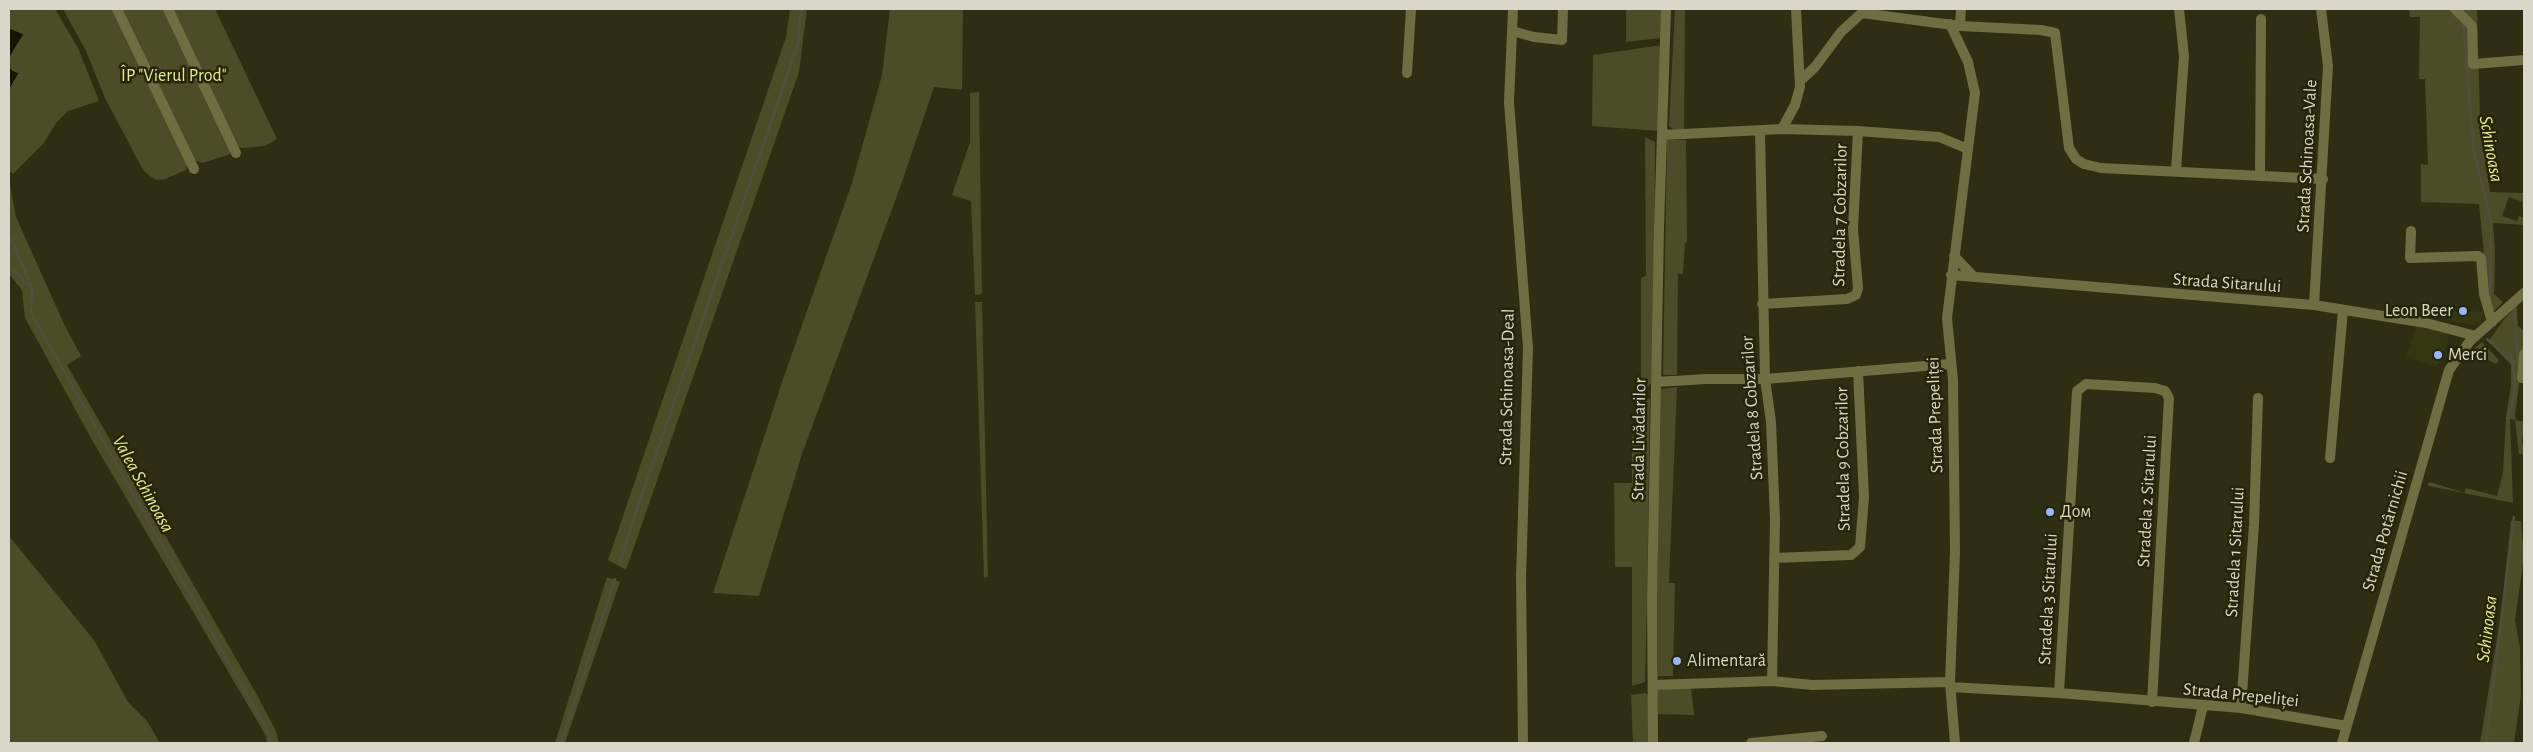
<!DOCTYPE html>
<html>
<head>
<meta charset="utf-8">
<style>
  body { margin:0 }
  #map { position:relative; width:2533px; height:752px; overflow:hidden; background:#2e2e13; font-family:"Alegreya Sans",sans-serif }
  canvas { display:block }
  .frame { position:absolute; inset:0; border:10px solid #d7d8c7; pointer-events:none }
</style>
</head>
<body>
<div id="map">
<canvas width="2533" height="752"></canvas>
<div class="frame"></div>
</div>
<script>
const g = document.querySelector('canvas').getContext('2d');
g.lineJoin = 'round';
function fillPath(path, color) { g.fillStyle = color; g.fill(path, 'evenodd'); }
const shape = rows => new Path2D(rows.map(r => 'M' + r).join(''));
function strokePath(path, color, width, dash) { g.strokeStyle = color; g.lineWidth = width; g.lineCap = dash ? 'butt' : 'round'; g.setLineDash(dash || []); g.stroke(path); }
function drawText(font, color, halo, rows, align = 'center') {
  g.font = font + ' "Alegreya Sans",sans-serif'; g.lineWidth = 5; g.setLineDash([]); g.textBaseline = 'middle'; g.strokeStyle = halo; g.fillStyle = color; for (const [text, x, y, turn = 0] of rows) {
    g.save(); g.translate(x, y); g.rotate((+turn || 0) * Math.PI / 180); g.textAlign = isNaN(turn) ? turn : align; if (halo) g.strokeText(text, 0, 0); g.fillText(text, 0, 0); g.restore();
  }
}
fillPath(shape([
  [2483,311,2485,319,2473,325,2448,320,2448,312],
  [2416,325,2448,334,2449,339,2437,367,2406,358]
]), '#343511');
fillPath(shape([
  [9,9,55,9,78,48,99,101,68,111,57,122,43,144,13,174,9,171,9,90,13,86,10,61,14,48,24,34,9,28],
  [63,9,215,9,277,139,265,146,241,148,237,146,228,155,202,163,197,161,187,164,186,170,165,179,157,180,150,176,143,170,105,98,86,51],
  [790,9,807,9,799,72,626,570,608,560,786,37],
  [890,9,963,9,962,90,934,87,902,182,802,454,759,596,713,593,783,379,852,183,882,75],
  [1626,9,1662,9,1661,38,1626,42],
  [1675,9,1685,9,1684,130,1675,131,1669,126],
  [2409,9,2477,9,2480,120,2490,192,2524,193,2524,208,2522,207,2523,202,2509,197,2502,216,2517,221,2519,216,2524,218,2524,225,2493,223,2495,252,2494,294,2503,302,2493,312,2488,295,2479,204,2421,202,2421,164,2428,165,2425,79,2419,79,2420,17,2410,17],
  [1662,45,1658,131,1592,126,1593,55],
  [979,92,982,294,975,295,971,201,952,195,970,142,970,93],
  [1645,137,1655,142,1654,333,1651,383,1648,387,1641,387,1641,278,1646,276],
  [1667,140,1686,140,1687,242,1685,243,1683,274,1678,274,1677,375,1663,375],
  [9,179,16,217,64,324,81,356,67,365,257,695,276,731,279,743,267,743,266,736,92,440,25,318,22,290,9,274],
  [975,302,982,302,988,577,984,578],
  [2519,304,2517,307,2518,326,2524,331,2524,347,2515,415,2516,420,2524,422,2522,443,2524,450,2523,454,2519,454,2515,420,2510,419,2513,503,2429,486,2427,484,2430,482,2465,493,2466,488,2497,496,2503,473,2506,416,2511,386,2511,365,2489,341,2504,319],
  [2482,342,2499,360,2496,364,2482,357,2480,360,2467,355],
  [1677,387,1669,583,1675,583,1673,676,1658,676,1657,589,1661,389],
  [1639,394,1646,396,1650,400,1647,598,1645,682,1632,686,1632,567,1615,567,1614,483,1632,483,1632,437,1640,436],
  [2511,521,2521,521,2524,557,2515,620,2520,648,2521,695,2514,743,2480,743,2501,613],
  [9,536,94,640,128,702,147,721,160,743,9,743],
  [607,577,620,582,565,743,555,743],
  [1691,687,1694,715,1657,714,1657,688],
  [1645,693,1649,695,1650,743,1633,743,1631,695]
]), '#4b4c28');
const water = shape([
  [9,28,24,34,11,55,9,66,12,70,19,73,9,90,9,28]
]);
fillPath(water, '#151500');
strokePath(water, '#4f503c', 1);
strokePath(shape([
  [2463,20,2474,153,2491,220,2490,294],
  [9,233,32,288,31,313,269,734,271,743],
  [9,266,29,286],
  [2487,339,2513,363,2518,359,2514,310],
  [2508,419,2516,387,2511,355],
  [620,563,635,515,798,44,801,9],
  [561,743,615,579],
  [2486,743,2514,517]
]), '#4f503c', 2.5);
strokePath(shape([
  [117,9,194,169],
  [168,9,236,153],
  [1513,9,1509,102,1528,348,1521,578,1523,743],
  [2455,9,2472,26,2473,64,2524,60],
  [1862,13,1960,26,2041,30,2055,33,2069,148,2076,159,2084,164,2101,168,2323,179],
  [1950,24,1968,62,1975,93,1947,318,1953,380,1955,551,1950,682,1955,743],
  [1960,26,1961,9],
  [1512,31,1534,37,1562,40,1563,9],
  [1407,73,1411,9],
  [1800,81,1815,67,1841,32,1866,9],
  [1782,129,1795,105,1800,87,1796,9],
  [1760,131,1765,379,1771,422,1775,520,1772,681],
  [1663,135,1782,129,1858,131,1939,137,1968,149],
  [2176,170,2184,56,2179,9],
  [2260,176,2261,19],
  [2411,231,2410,258,2478,256,2481,258,2484,294,2492,322],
  [1954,256,1974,277],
  [1951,275,2314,305,2426,323,2476,336],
  [1762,304,1847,299,1856,295,1858,288,1853,229,1858,131],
  [2314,305,2328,66,2321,9],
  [2522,378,2524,354],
  [1656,382,1707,379,1765,379,1950,364],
  [2330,458,2343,310],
  [1774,558,1851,555,1860,547,1864,497,1858,371],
  [1653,685,1772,681,1812,685,1950,682],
  [1950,687,2059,693,2241,708,2347,726],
  [2059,693,2077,391,2086,384,2155,388,2165,391,2169,398,2152,702],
  [2241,708,2254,525,2258,398],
  [1653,743,1652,601,1659,228,1666,9],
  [1751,743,1822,736],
  [2194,743,2203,706],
  [2342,743,2449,370,2470,341,2524,293]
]), '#6d6e41', 10);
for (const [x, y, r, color] of [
  [2463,311,5,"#97b6fd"],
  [2438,355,5,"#97b6fd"],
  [2050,512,5,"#97b6fd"],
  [1677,661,5,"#97b6fd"]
]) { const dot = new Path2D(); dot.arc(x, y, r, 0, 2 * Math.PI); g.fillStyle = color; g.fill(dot); strokePath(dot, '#242509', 2); }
drawText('18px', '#e7ea90', '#242509', [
  ["ÎP \"Vierul Prod\"",174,76]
]);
drawText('18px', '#d7d8c7', '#242509', [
  ["Strada Schinoasa-Vale",2307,156,-87],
  ["Stradela 7 Cobzarilor",1840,215,-89],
  ["Strada Sitarului",2227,283,4],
  ["Strada Schinoasa-Deal",1507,387,-89],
  ["Stradela 8 Cobzarilor",1752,408,-94],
  ["Strada Prepeliței",1935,415,-92],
  ["Strada Livădarilor",1639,439,-89],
  ["Stradela 9 Cobzarilor",1843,459,-91],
  ["Stradela 2 Sitarului",2147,501,-87],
  ["Strada Potârnichii",2385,531,-74],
  ["Stradela 1 Sitarului",2235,552,-87],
  ["Stradela 3 Sitarului",2048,599,-87],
  ["Strada Prepeliței",2241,695,6]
]);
drawText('18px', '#d7d8c7', '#242509', [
  ["Leon Beer",2453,311,"right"],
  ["Merci",2448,355],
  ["Дом",2060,512],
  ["Alimentară",1687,661]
], 'left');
drawText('italic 19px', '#e8eb91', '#242509', [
  ["Schinoasa",2491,149,80],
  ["Valea Schinoasa",143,484,61],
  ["Schinoasa",2487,629,-83]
]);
</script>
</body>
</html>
